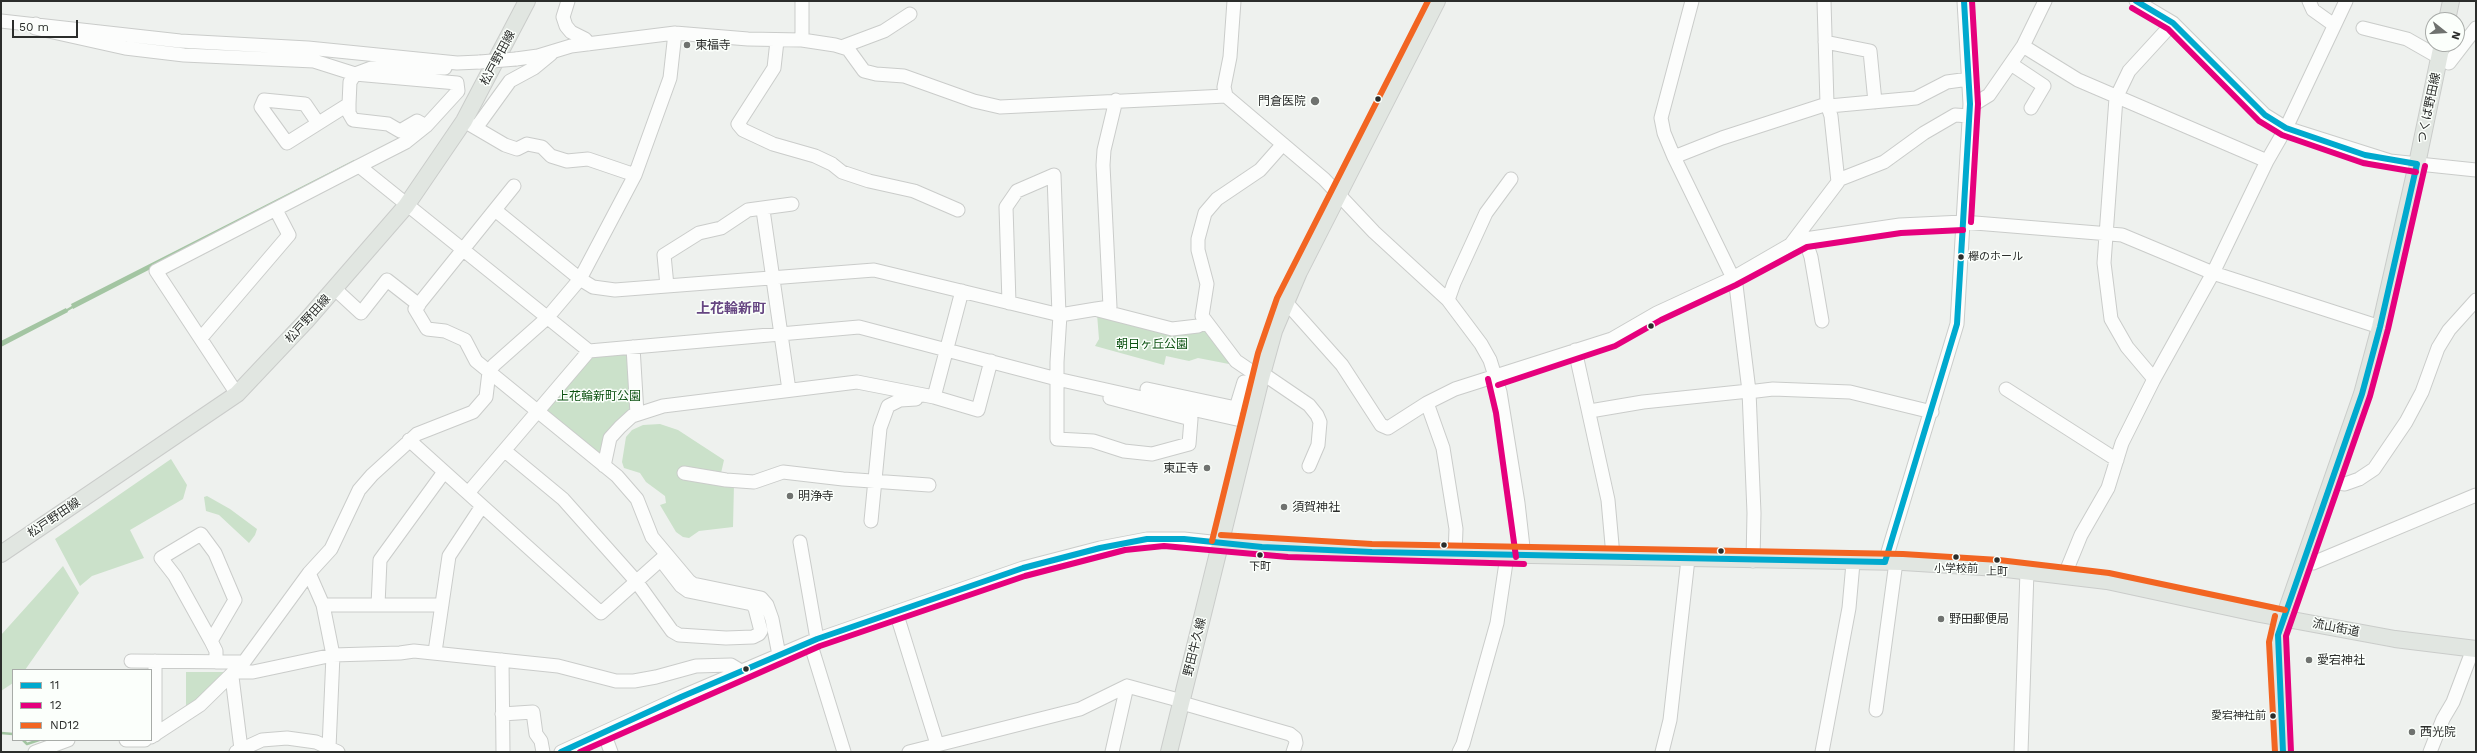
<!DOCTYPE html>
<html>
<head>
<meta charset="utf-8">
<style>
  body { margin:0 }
  #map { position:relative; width:2477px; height:753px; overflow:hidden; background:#eef1ee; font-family:"Work Sans",sans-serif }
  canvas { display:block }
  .frame { position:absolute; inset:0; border:2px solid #2b2d2b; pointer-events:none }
  .legend { position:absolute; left:12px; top:669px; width:140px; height:72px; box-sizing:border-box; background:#fbfffb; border:1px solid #a8aba8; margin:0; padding:5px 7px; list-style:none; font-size:12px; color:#2b2d2b }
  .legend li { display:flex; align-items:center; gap:8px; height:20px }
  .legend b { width:20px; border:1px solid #a8aba8 }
  .north { position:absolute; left:2425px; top:12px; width:40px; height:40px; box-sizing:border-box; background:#fbfffb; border:1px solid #a8aba8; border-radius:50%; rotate:107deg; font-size:11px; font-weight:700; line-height:16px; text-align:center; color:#2b2d2b }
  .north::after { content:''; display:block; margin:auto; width:14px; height:18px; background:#6f726f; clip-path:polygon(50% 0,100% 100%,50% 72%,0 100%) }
  .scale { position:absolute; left:12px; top:20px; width:66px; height:18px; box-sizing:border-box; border:2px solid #2b2d2b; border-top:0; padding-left:5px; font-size:12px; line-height:14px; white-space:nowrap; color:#2b2d2b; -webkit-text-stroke:3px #fbfffb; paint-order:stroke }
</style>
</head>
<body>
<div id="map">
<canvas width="2477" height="753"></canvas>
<div class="frame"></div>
<ul class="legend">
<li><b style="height:5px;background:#00a9ce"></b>11</li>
<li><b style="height:5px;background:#e5007d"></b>12</li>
<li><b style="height:5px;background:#f26522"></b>ND12</li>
</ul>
<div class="north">N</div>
<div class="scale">50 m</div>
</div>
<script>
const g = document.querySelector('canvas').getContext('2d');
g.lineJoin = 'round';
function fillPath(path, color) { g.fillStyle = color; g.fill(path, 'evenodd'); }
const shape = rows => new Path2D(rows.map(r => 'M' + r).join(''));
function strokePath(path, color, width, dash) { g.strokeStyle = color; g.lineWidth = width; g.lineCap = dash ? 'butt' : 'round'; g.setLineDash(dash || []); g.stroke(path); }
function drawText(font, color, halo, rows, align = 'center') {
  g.font = font + ' "Work Sans","Noto Sans JP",sans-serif'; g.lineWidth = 3; g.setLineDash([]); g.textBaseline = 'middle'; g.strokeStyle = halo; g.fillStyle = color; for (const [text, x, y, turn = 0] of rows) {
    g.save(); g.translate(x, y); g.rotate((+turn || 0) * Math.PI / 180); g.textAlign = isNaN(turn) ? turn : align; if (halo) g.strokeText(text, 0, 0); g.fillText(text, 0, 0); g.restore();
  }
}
fillPath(shape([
  [1097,314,1206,328,1230,360,1229,364,1198,358,1189,361,1166,356,1164,365,1095,346,1099,339],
  [626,352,629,355,633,409,602,456,546,413,546,408,590,356],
  [660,424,678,430,724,460,719,482,734,484,733,527,699,531,689,538,683,537,676,532,660,505,666,503,665,496,646,482,640,473,624,468,622,462,626,437,632,430,643,425],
  [171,459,187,485,183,499,130,530,144,558,92,576,80,586,55,539],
  [207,496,230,509,257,529,255,535,249,543,219,515,206,511,204,497],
  [63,566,79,593,25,670,13,670,13,683,1,691,1,635],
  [186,672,223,672,225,678,186,712]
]), '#cbe1ca');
fillPath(shape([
  [354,160,354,164,73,309,71,304],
  [66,308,68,312,1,347,1,341]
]), '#a3c5a2');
strokePath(shape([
  [64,312,74,306],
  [1,733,13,734],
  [23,740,27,744,39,740]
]), '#a3c5a2', 2.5);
const minor = shape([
  [568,1,563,17,566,26,571,32,585,39,589,44],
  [802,1,802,40],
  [1692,1,1661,118,1664,133,1674,157,1733,278],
  [2136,1,2173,23,2265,115,2286,128,2390,161,2476,170],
  [2309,1,2313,10,2334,25],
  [1,21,180,41,308,48,457,63,480,62],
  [36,24,35,28,125,48,184,55,314,61,355,74,457,83,458,91,426,126],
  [2363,28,2407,39,2449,63,2476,28],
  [777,41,774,68,738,124,743,130,773,144,815,156,832,164,842,172,869,181,914,191,958,210],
  [1825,42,1870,51,1875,102],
  [844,46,884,31,910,14],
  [2023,46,2078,80,2267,161],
  [516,59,538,56,571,46,675,33,748,39,802,40,835,45,848,49,864,71,876,74,904,76,974,101,1000,107,1226,96,1324,179,1374,232,1448,300,1481,344,1490,360,1500,392,1518,503,1524,556],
  [2011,64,2044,86,2031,108],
  [1226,96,1224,87,1230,57,1234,1],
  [349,104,349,113,353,120,388,124,400,131,417,121,426,126,406,142,359,166],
  [1970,104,1976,103,1989,95,2023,46,2045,1],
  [1829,106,1916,98,1947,82,1969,79],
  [464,121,505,145,517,149,527,144,542,147,551,156,567,161,588,159,635,175],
  [318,123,305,104,264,100,261,107,287,143,349,104,350,82,355,74,371,68,445,68],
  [476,128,510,81,534,68,551,54],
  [1674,157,1722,138,1827,104],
  [1838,180,1884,162,1924,133,1955,115,1970,116],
  [514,186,415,309,427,329,445,331,465,340,476,361,617,476,637,499,652,537,689,581,693,584,761,598,767,605,772,619,779,655],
  [495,210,580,279,593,287,615,290,874,270,1060,315,1096,309,1110,307,1103,165,1104,150,1116,100],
  [763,210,789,390],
  [1805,239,1811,257,1822,321],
  [1791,244,1838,182,1831,116,1827,104,1824,1],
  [1735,277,1749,391,1754,513,1753,561],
  [667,286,664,255,699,233,721,228,748,210,792,204],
  [335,289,361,313,387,280,419,305],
  [1448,300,1454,283,1486,213,1511,179],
  [1285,301,1342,365,1381,425,1388,428,1427,403,1455,389,1612,339,1657,313,1733,278,1790,245,1805,239,1900,225,1963,222,2122,235,2213,273,2380,327],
  [1009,303,1006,207,1017,191,1054,175,1059,315],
  [1098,310,1172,329,1198,326,1206,322],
  [1060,315,1057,362,1057,439,1093,441,1124,451,1152,454,1189,444,1191,419,1110,398],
  [201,338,289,235,276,210],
  [633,347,637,414],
  [1575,350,1608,500,1613,556],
  [1262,373,1309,405,1317,415,1320,422,1318,445,1309,466],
  [1261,378,1236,361,1202,316,1207,284,1198,250,1198,239,1205,213,1217,199,1260,170,1283,144],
  [2154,379,2127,347,2111,319,2104,263,2116,98,2129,71,2173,23],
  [1147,389,1236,408,1244,382],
  [2006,389,2117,460],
  [1748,392,1773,389,1850,392,1932,412],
  [237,394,156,271,359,166,589,351,859,327,1057,379,1250,422],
  [934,397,962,291],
  [1427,403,1443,448,1456,529,1455,554],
  [1590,411,1643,402,1749,391],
  [409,440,601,613,666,555],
  [505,451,563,499,636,581,672,631,679,635,726,638,753,637,759,634,761,631,755,608,752,604,688,591,681,586,664,564],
  [604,466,610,438,620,427,632,416,663,406,857,382,934,397,978,410,991,361],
  [684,473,726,480,754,482,783,472,843,479,929,485],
  [2331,482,2345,484,2359,479,2374,469,2406,422,2422,392,2438,348,2449,330,2476,300],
  [468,493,589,351],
  [871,521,880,428,888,406,900,400,916,399],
  [800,542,817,639],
  [2303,560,2313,563,2476,495],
  [1885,562,1957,324,1970,104,1964,1],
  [309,573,323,605,333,655,329,748],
  [2065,574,2081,535,2108,488,2122,443,2154,379,2213,273,2267,161,2286,128,2346,1],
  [323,605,442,605],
  [378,605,380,560,444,472],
  [896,612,937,744],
  [211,641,235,600,215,553,201,534,161,558,175,576,211,641,216,651,216,662],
  [810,642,844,752],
  [435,652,449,556,482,506],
  [502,660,503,752],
  [131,661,244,662],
  [236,672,253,672,333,655,400,653,414,651,558,666,616,681,634,681,656,677,696,666,731,665,741,671],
  [232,677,241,749,244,752],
  [1182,703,1290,734,1295,738,1296,743,1293,752],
  [1876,710,1896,562],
  [502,714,533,712,536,734,541,741,543,752],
  [604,733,611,752],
  [155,735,155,661],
  [151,737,200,705,244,662,309,573,331,549,359,490,372,475,417,434,473,412,486,397,489,372,494,365,547,318,580,279,635,175,670,78,675,33],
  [126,740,145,740],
  [35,752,68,740],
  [236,752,262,740,287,738,316,742,338,752],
  [561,752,681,697,810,642,1023,568,1100,548,1147,539,1184,539,1220,543],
  [909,752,1080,709,1127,686,1182,701],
  [1112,752,1127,686],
  [1459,752,1463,744,1497,623,1507,556],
  [1662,752,1670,720,1688,559],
  [1822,752,1849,608,1853,563],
  [2021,752,2027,571],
  [2430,752,2443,719,2453,702,2473,649]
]);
const major = shape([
  [2447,20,2451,1],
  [1220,543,1262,547,1372,552,1903,562,1998,568,2107,581,2260,614,2395,639,2476,649],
  [1,554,237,394,306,321,406,206,464,121,527,1],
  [1169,752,1261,378,1274,331,1299,272,1437,1],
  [2283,752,2278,635,2362,394,2380,327,2417,164,2442,44]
]);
strokePath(minor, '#caccca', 15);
strokePath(major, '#caccca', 18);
strokePath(minor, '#fcfdfc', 13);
strokePath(major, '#e1e6e1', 16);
const minorBridge = shape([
  [480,62,516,59]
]);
strokePath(minorBridge, '#caccca', 15, []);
strokePath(minorBridge, '#fcfdfc', 13);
strokePath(shape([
  [2136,1,2173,23,2265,115,2286,128,2365,155,2417,164],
  [1885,562,1957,324,1970,104,1964,1],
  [561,752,681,697,817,639,1023,568,1100,548,1147,539,1184,539,1262,547,1372,552,1885,562],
  [2283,752,2278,635,2362,394,2380,327,2417,164]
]), '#00a9ce', 6);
strokePath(shape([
  [2132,8,2168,29,2259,121,2282,135,2363,163,2416,172],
  [1971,222,1978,104,1972,1],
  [1488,379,1496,413,1516,557],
  [1498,385,1615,346,1661,320,1736,285,1807,247,1901,233,1963,230],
  [580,752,820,646,1025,576,1125,550,1164,546,1288,557,1524,564],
  [2291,752,2286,636,2370,396,2388,329,2425,166]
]), '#e5007d', 6);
strokePath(shape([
  [1221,535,1372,544,1903,554,1999,560,2109,573,2285,610],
  [1212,541,1258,353,1277,298,1428,1],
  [2275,752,2269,642,2275,616]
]), '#f26522', 6);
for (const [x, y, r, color] of [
  [687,45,4,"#6f726f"],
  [1378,99,3.5,"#2b2d2b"],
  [1315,101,5,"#6f726f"],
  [1961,257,3.5,"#2b2d2b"],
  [1651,326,3.5,"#2b2d2b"],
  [1207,468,4,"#6f726f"],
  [790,496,4,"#6f726f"],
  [1284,507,4,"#6f726f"],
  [1444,545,3.5,"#2b2d2b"],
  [1721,551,3.5,"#2b2d2b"],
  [1260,555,3.5,"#2b2d2b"],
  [1956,557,3.5,"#2b2d2b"],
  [1997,560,3.5,"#2b2d2b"],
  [1941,619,4,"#6f726f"],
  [2309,660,4,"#6f726f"],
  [746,669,3.5,"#2b2d2b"],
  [2273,716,3.5,"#2b2d2b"],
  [2412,732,4,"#6f726f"]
]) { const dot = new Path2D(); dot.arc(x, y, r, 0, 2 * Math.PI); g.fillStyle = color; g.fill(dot); strokePath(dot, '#fbfffb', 1.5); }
drawText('11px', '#2b2d2b', '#fbfffb', [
  ["欅のホール",1968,257,"left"],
  ["下町",1260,567],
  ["小学校前",1956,569],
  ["上町",1997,572],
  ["愛宕神社前",2266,716,"right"]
]);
drawText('12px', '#2b2d2b', '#fbfffb', [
  ["東福寺",695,45],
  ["門倉医院",1306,101,"right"],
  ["東正寺",1199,468,"right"],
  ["明浄寺",798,496],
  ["須賀神社",1292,507],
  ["野田郵便局",1949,619],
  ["愛宕神社",2317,660],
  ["西光院",2420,732]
], 'left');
drawText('12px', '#2b2d2b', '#fbfffb', [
  ["松戸野田線",498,58,-62],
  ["つくば野田線",2429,108,-78],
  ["松戸野田線",308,319,-48],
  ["松戸野田線",54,518,-34],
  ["流山街道",2336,628,11],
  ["野田牛久線",1195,647,-76]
]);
drawText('12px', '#0d5212', '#fbfffb', [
  ["朝日ヶ丘公園",1152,344],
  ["上花輪新町公園",599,396]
]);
drawText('bold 14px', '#664682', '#fbfffb', [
  ["上花輪新町",731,309]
]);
</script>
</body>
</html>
